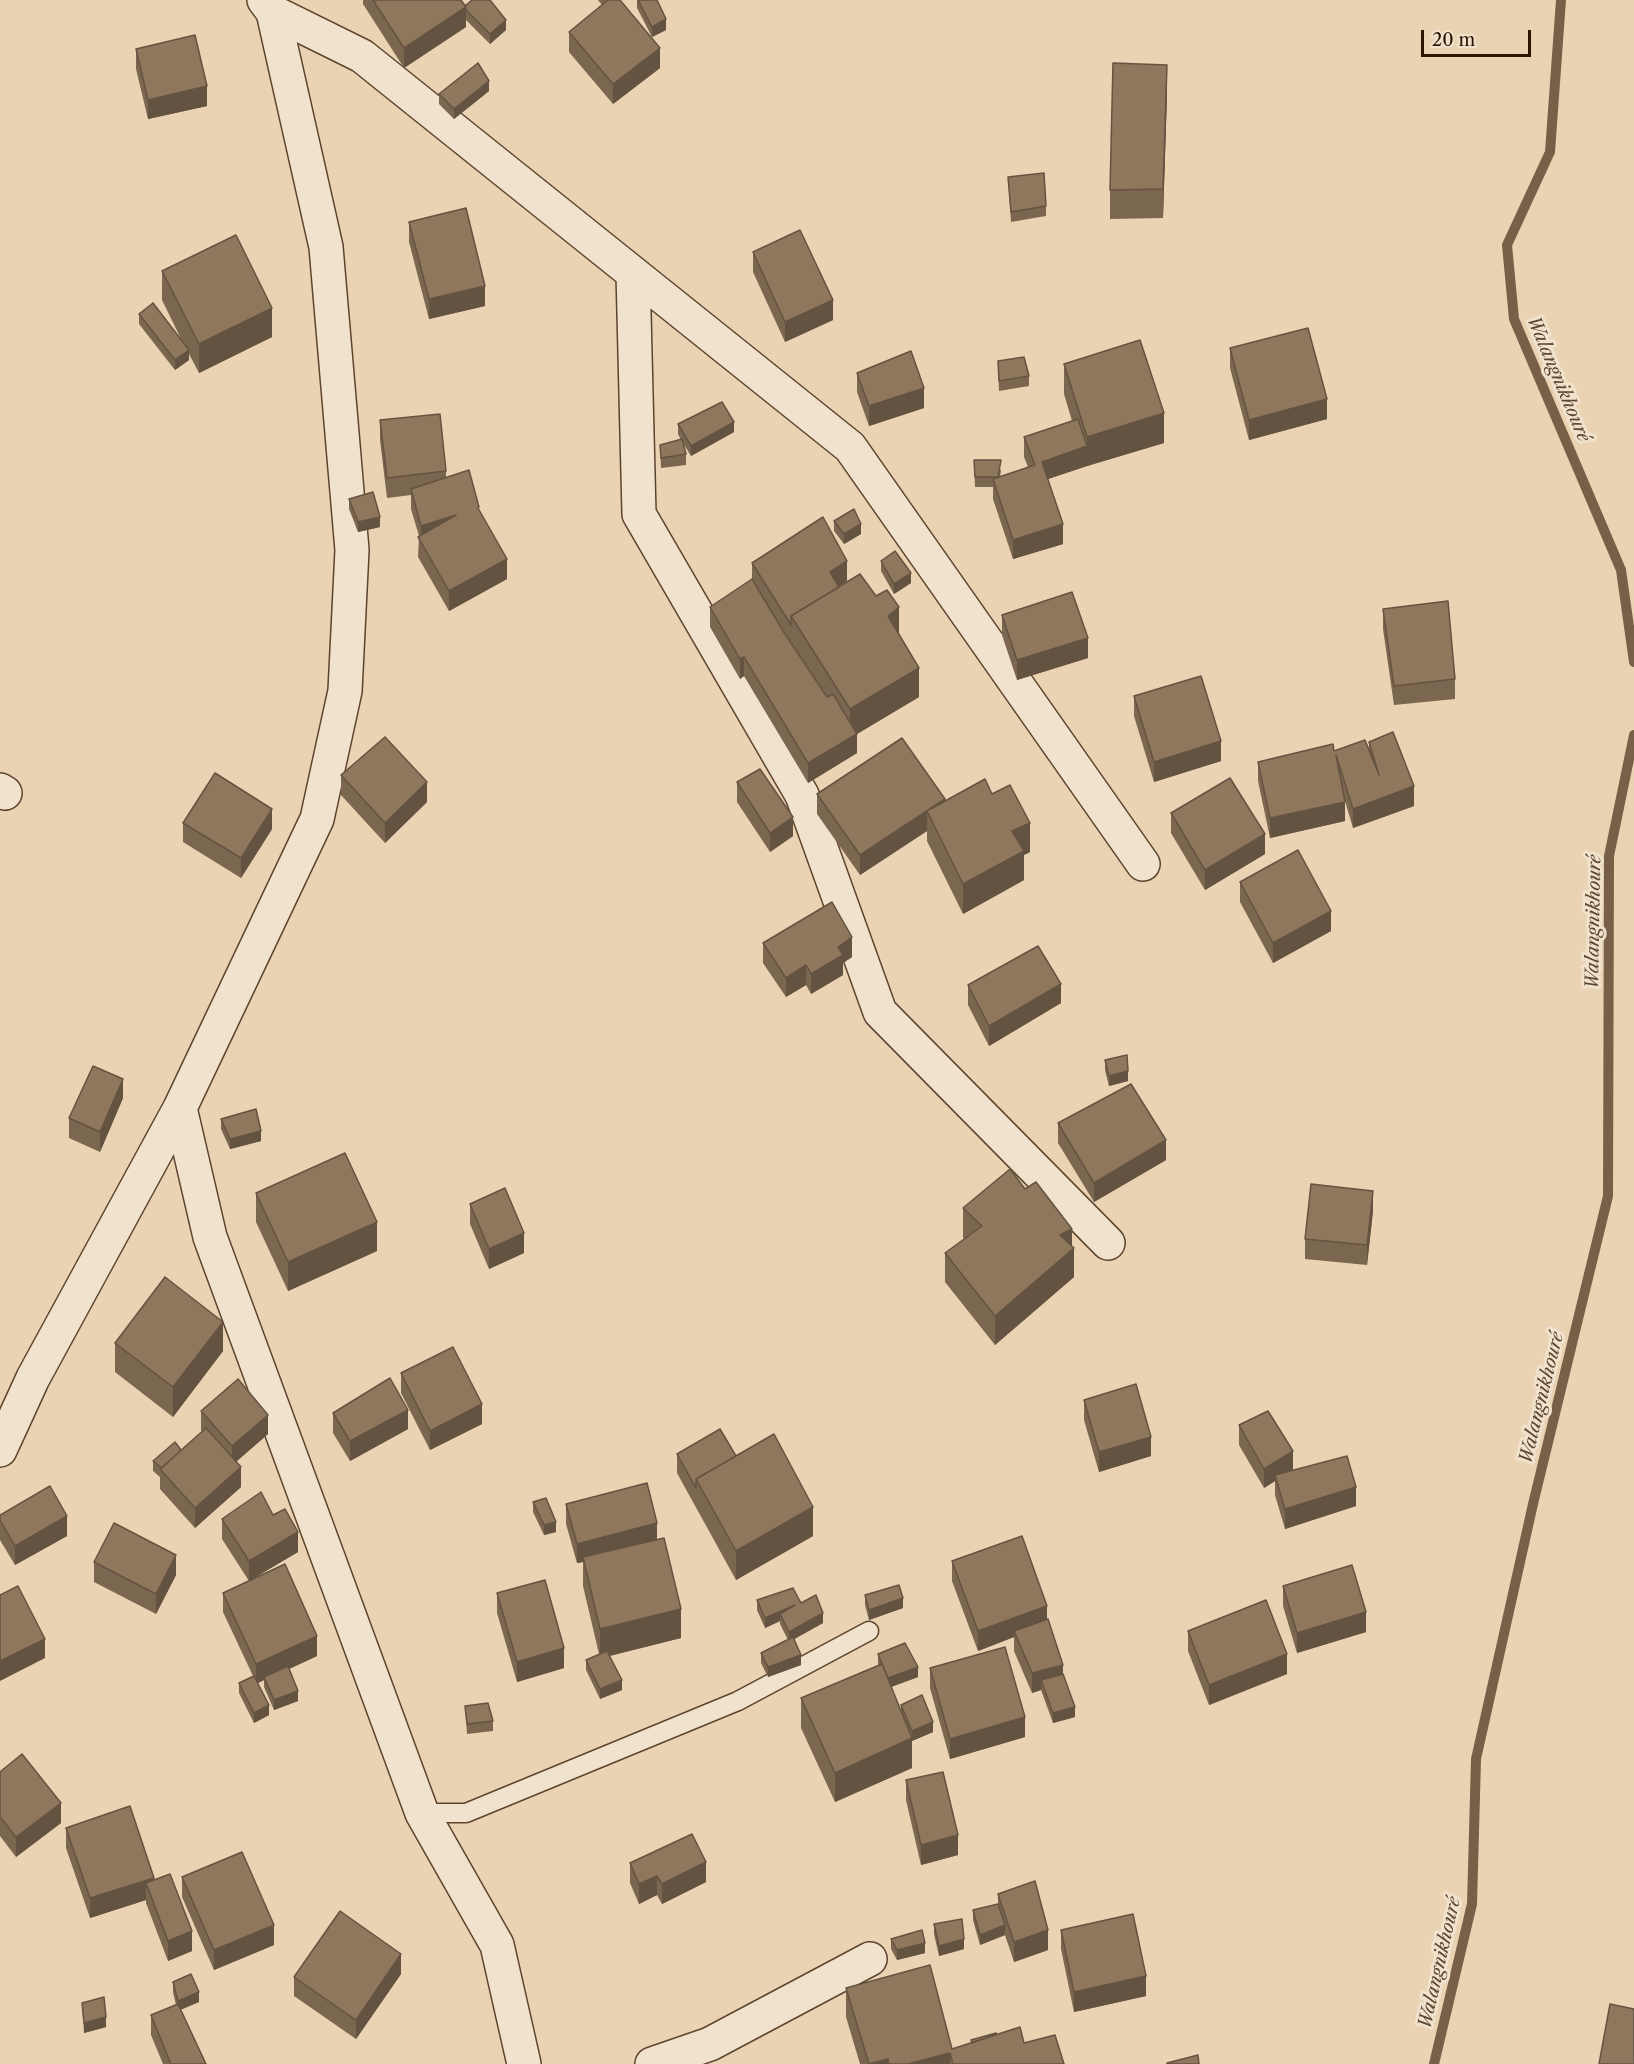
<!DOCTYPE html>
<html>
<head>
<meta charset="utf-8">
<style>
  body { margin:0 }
  #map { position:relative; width:1634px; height:2064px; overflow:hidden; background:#e9d3b3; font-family:"Libre Caslon Text",serif }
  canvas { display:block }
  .scale { position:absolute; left:1421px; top:30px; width:110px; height:27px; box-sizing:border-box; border:3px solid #2d1400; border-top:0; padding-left:8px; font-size:18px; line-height:21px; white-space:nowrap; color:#2d1400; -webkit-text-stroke:4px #f1e2ce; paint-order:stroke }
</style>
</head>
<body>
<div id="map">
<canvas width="1634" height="2064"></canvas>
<div class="scale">20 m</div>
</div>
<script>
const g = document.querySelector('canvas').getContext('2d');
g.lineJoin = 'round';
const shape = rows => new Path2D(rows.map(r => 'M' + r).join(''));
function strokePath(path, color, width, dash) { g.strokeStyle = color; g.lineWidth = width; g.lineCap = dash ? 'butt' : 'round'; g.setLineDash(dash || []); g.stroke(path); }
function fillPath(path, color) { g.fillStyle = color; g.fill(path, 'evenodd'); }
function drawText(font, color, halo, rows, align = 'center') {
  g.font = font + ' "Libre Caslon Text",serif'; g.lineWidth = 6; g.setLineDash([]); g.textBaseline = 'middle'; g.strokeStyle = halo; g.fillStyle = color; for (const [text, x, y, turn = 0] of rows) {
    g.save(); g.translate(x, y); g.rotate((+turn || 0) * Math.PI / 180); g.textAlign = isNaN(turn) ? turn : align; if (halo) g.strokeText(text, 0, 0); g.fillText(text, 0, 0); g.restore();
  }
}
strokePath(shape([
  [1561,0,1550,152,1507,245,1514,319,1621,570,1634,662],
  [1434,2064,1472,1904,1476,1759,1533,1504,1608,1196,1609,856,1634,735]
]), '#776047', 10);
const service = shape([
  [422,1813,466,1813,738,1701,869,1631]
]);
const minor = shape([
  [273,12,362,56,850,447,1143,864],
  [633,273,639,514,802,795,880,1012,1108,1243],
  [0,790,5,793],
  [180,1108,210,1237,422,1813,497,1945,524,2064],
  [0,1450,33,1378,180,1108,317,819,345,691,352,550,326,247,273,12,264,0],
  [652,2064,710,2044,870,1959]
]);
strokePath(service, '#5c442d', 21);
strokePath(minor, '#5c442d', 36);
strokePath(service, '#f1e2ce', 18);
strokePath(minor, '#f1e2ce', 33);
fillPath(shape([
  [363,0,461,0,465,6,506,30,490,44,466,20,466,27,404,68,363,4],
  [598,0,620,0,660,68,613,104,569,52,569,32,602,5],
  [637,0,657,0,666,30,652,37,637,8],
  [136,49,207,106,148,119,136,69],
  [489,91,454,119,439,104,439,94],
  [1167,94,1163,218,1110,219,1110,190],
  [1008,177,1046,206,1046,216,1011,222],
  [409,222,485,306,429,319,409,242],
  [753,252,833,320,785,342,753,272],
  [162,271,272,337,199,373,189,354,189,360,175,370,139,324,139,314,183,343,162,300],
  [1230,348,1327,419,1249,440,1230,368],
  [998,361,1029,376,1029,386,999,391],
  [1064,364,1164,443,1087,466,1048,479,1063,544,1013,559,993,499,993,487,975,487,974,460,1001,470,1000,477,1028,467,1024,457,1024,437,1072,421,1064,394],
  [857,373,924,408,869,426,857,392],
  [380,420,446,471,446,477,479,511,507,579,449,611,418,557,419,536,411,509,411,495,387,498,380,440],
  [678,424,734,432,691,456,683,443,686,454,686,465,661,468,660,445,681,440,678,434],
  [349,499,380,527,358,532,349,509],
  [834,521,861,534,844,544,834,531],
  [881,561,911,583,894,594,881,571],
  [752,563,847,581,839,586,899,634,919,697,857,734,857,753,808,783,744,676,740,679,710,627,710,607,752,580],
  [1383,609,1455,679,1455,699,1394,705,1383,629],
  [1002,615,1088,658,1017,680,1002,635],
  [1134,696,1221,761,1154,782,1134,716],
  [1369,742,1414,806,1353,828,1345,801,1345,821,1270,838,1258,781,1258,762,1334,751,1369,749],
  [341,775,427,802,385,843,341,795],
  [737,782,793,836,770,852,737,802],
  [817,794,945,801,992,794,1030,852,1024,855,1024,880,963,914,927,841,927,831,860,875,817,814],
  [1171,813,1265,854,1205,890,1171,833],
  [183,823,272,829,241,878,183,842],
  [1240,882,1331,931,1273,963,1240,902],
  [763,943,852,957,843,963,843,975,811,994,806,985,786,997,763,963],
  [968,985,1061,1003,989,1046,968,1005],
  [1105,1060,1128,1081,1109,1086,1105,1070],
  [123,1098,100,1152,69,1138,69,1118],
  [221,1119,261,1141,230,1149,221,1129],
  [1058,1123,1166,1160,1094,1202,1058,1143],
  [1025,1189,1072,1246,1074,1277,995,1345,945,1282,945,1253,965,1239,963,1238,963,1208],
  [256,1193,377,1251,288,1291,256,1222],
  [470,1204,524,1253,489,1269,470,1224],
  [1373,1211,1367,1265,1305,1259,1305,1239],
  [115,1343,223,1351,173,1417,115,1372],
  [401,1373,482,1424,430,1450,401,1393],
  [1084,1400,1151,1456,1099,1472,1084,1420],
  [201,1411,268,1434,236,1462,241,1487,195,1528,160,1489,160,1477,153,1471,153,1461,181,1450,202,1431,201,1430],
  [333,1413,408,1429,350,1461,333,1433],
  [1239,1425,1293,1470,1356,1506,1285,1529,1275,1495,1275,1481,1264,1488,1239,1445],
  [677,1454,813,1536,736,1580,677,1473],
  [533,1502,556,1532,544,1535,533,1512],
  [566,1504,657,1539,681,1638,610,1656,622,1690,600,1699,586,1670,586,1660,599,1654,583,1586,583,1562,577,1563,566,1524],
  [0,1515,67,1536,15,1565,0,1540],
  [273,1515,298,1552,252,1579,317,1656,289,1669,298,1701,274,1710,264,1687,264,1680,258,1683,269,1715,254,1723,239,1693,239,1683,253,1676,223,1612,223,1593,249,1581,222,1539,222,1519],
  [952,1561,1047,1619,1075,1717,1053,1723,1041,1690,1032,1693,1014,1651,1014,1637,978,1651,952,1581],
  [94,1562,176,1575,156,1614,94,1582],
  [1283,1586,1366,1632,1297,1653,1283,1606],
  [497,1593,564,1668,517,1682,497,1613],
  [865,1595,903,1608,869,1620,865,1605],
  [757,1600,801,1603,823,1623,794,1639,801,1665,768,1677,761,1663,761,1653,788,1640,780,1624,780,1621,765,1628,757,1610],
  [1188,1631,1287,1674,1209,1705,1188,1651],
  [878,1654,918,1677,891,1687,901,1712,901,1705,933,1732,912,1741,912,1768,835,1802,801,1728,801,1698,878,1665],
  [930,1668,1025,1737,950,1759,930,1688],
  [465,1706,493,1721,493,1731,467,1734],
  [0,1772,61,1823,16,1857,0,1836],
  [906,1780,958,1855,921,1865,906,1800],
  [66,1828,154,1880,192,1951,168,1961,146,1903,146,1900,90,1918,66,1848],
  [630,1863,706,1882,662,1904,657,1895,639,1904,630,1883],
  [182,1877,274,1945,214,1970,182,1897],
  [998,1894,1048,1950,1014,1962,1005,1935,980,1945,973,1920,973,1910,998,1904],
  [934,1924,964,1949,939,1956,934,1934],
  [1061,1930,1146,1996,1074,2012,1061,1949],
  [891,1939,925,1953,897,1960,891,1949],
  [401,1974,356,2039,294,1996,294,1977],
  [173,1982,199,2002,181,2009,206,2064,163,2064,151,2035,151,2015,176,2005,173,1992],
  [846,1988,952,2049,997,2034,1024,2043,1064,2064,860,2064,846,2017],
  [82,2003,106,2027,84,2033]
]), '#7b6650');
fillPath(shape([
  [466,7,466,27,404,68,404,48],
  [666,19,666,30,652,37,652,27],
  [506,20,506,30,490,44,490,34],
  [660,48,660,68,613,104,613,84],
  [1167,65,1167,94,1163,218,1163,189],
  [489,81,489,91,454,119,454,109],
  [207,86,207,106,148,119,148,100],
  [485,286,485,306,429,319,429,299],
  [833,300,833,320,785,342,785,322],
  [272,308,272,337,199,373,199,344],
  [189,350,189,360,175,370,175,360],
  [924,388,924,408,869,426,869,406],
  [1327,399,1327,419,1249,440,1249,420],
  [1164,413,1164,443,1087,466,1042,481,1042,462,1087,446,1087,437],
  [734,422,734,432,691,456,691,446],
  [456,515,421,542,421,526],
  [380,517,380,527,358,532,358,522],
  [861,524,861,534,844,544,844,534],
  [1063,524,1063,544,1013,559,1013,540],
  [507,559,507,579,449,611,449,591],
  [847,561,847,581,830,591,830,572],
  [911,573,911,583,894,594,894,584],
  [899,607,899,636,888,616],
  [1088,638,1088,658,1017,680,1017,660],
  [744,657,744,676,740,679,740,659],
  [919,668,919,697,857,734,857,753,808,783,808,763,850,738,850,709],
  [1221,741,1221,761,1154,782,1154,762],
  [427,782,427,802,385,843,385,823],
  [1414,786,1414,806,1353,828,1353,809],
  [945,799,945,819,927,811,927,831,860,875,860,855],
  [1345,802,1345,821,1270,838,1270,818],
  [272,809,272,829,241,878,241,858],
  [793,817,793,836,770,852,770,833],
  [1030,823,1030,852,1024,855,1024,880,963,914,963,884,1012,831],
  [1265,834,1265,854,1205,890,1205,870],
  [1331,911,1331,931,1273,963,1273,943],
  [852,937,852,957,843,963,843,975,811,994,811,974,838,947],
  [806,965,806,985,786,997,786,978],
  [1061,984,1061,1003,989,1046,989,1026],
  [1128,1071,1128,1081,1109,1086,1109,1076],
  [123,1079,123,1098,100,1152,100,1132],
  [261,1131,261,1141,230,1149,230,1139],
  [1166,1140,1166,1160,1094,1202,1094,1183],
  [1373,1191,1373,1211,1367,1265,1367,1245],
  [377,1222,377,1251,288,1291,288,1262],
  [1072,1229,1072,1250,1074,1248,1074,1277,995,1345,995,1316,1060,1235],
  [524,1233,524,1253,489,1269,489,1249],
  [223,1322,223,1351,173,1417,173,1387],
  [482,1404,482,1424,430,1450,430,1431],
  [408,1410,408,1429,350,1461,350,1441],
  [268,1415,268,1434,232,1465,232,1446],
  [1151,1437,1151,1456,1099,1472,1099,1452],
  [1293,1451,1293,1471,1275,1475,1275,1481,1264,1488,1264,1469],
  [241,1467,241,1487,195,1528,195,1508],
  [1356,1487,1356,1506,1285,1529,1285,1509],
  [813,1507,813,1536,736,1580,736,1551],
  [67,1516,67,1536,15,1565,15,1546],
  [556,1522,556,1532,544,1535,544,1525],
  [657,1523,657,1543,583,1557,583,1562,577,1563,577,1544],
  [298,1532,298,1552,249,1581,249,1561],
  [176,1555,176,1575,156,1614,156,1594],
  [903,1598,903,1608,869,1620,869,1610],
  [795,1605,780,1614,780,1621,765,1628,765,1618],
  [1047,1606,1047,1625,1014,1631,1014,1637,978,1651,978,1631],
  [681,1609,681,1638,600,1658,600,1629],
  [1366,1612,1366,1632,1297,1653,1297,1633],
  [823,1613,823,1623,789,1642,789,1632],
  [317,1636,317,1656,265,1680,264,1677,264,1680,256,1684,256,1664],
  [45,1639,45,1658,0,1681,0,1661],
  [564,1648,564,1668,517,1682,517,1662],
  [1287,1654,1287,1674,1209,1705,1209,1685],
  [801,1655,801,1665,768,1677,768,1667],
  [1063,1665,1063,1684,1041,1680,1041,1690,1032,1693,1032,1673],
  [918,1667,918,1677,888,1688,888,1678],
  [622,1680,622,1690,600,1699,600,1689],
  [298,1691,298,1701,274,1710,274,1700],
  [269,1705,269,1715,254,1723,254,1713],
  [1075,1707,1075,1717,1053,1723,1053,1713],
  [1025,1717,1025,1737,950,1759,950,1739],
  [933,1722,933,1732,912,1741,912,1768,835,1802,835,1773,912,1738,912,1731],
  [61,1803,61,1823,16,1857,16,1837],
  [958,1835,958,1855,921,1865,921,1845],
  [706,1862,706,1882,662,1904,662,1884],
  [657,1876,657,1895,639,1904,639,1884],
  [154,1878,154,1897,146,1883,146,1900,90,1918,90,1898],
  [274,1925,274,1945,214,1970,214,1950],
  [1005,1925,1005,1935,980,1945,980,1935],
  [1048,1930,1048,1950,1014,1962,1014,1942],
  [192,1931,192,1951,168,1961,168,1941],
  [964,1939,964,1949,939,1956,939,1946],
  [925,1943,925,1953,897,1960,897,1950],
  [401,1954,401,1974,356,2039,356,2020],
  [1146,1976,1146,1996,1074,2012,1074,1992],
  [199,1992,199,2002,178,2011,178,2001],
  [106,2017,106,2027,84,2033,84,2023],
  [950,2053,950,2064,908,2064],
  [888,2059,888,2064,870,2064]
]), '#645341');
const building = shape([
  [373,0,461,0,466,7,404,48,373,0],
  [472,0,490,0,506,20,490,34,466,10,465,6,472,0],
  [608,0,620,0,660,48,613,84,569,32,608,0],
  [638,0,657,0,666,19,652,27,638,0],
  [195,35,207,86,148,100,136,49,195,35],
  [478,63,489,81,454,109,439,94,478,63],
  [1113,63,1167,65,1163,189,1110,190,1113,63],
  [1044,173,1046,206,1011,212,1008,177,1044,173],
  [466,208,485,286,429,299,409,222,466,208],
  [800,230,833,300,785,322,753,252,800,230],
  [236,235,272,308,199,344,162,271,236,235],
  [153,303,189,350,175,360,139,314,153,303],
  [1308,328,1327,399,1249,420,1230,348,1308,328],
  [1140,340,1164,413,1087,437,1064,364,1140,340],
  [911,351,924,388,869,406,857,373,911,351],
  [1024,357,1029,376,999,381,998,361,1024,357],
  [722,402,734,422,691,446,678,424,722,402],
  [440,414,446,471,387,478,380,420,440,414],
  [1078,419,1087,446,1042,462,1063,524,1013,540,993,479,1035,465,1024,437,1078,419],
  [682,439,686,454,661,458,660,445,682,439],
  [974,460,1001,460,998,477,975,477,974,460],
  [469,470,479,507,478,508,507,559,449,591,418,537,456,515,421,526,411,489,469,470],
  [373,492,380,517,358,522,349,499,373,492],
  [854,509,861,524,844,534,834,521,854,509],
  [823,517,847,561,830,572,839,587,791,616,791,625,752,563,823,517],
  [895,551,911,573,894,584,881,561,895,551],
  [860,574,876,596,887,590,899,607,888,616,919,668,850,709,791,616,860,574],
  [752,579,783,631,827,697,833,694,857,734,808,763,744,657,740,659,710,607,752,579],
  [1072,592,1088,638,1017,660,1002,615,1072,592],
  [1448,601,1455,679,1394,686,1383,609,1448,601],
  [1201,676,1221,741,1154,762,1134,696,1201,676],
  [1393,732,1414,786,1353,809,1336,755,1345,802,1270,818,1258,762,1333,744,1334,751,1365,740,1379,775,1369,742,1393,732],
  [385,737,427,782,385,823,341,775,385,737],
  [902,738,945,799,860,855,817,794,902,738],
  [760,769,793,817,770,833,737,782,760,769],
  [215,773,272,809,241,858,183,823,215,773],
  [1230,778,1265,834,1205,870,1171,813,1230,778],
  [985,779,992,794,1010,785,1030,823,1012,831,1024,851,963,884,927,811,985,779],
  [1298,850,1331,911,1273,943,1240,882,1298,850],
  [832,902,852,937,838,947,843,955,811,974,806,965,786,978,763,943,832,902],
  [1038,946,1061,984,989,1026,968,985,1038,946],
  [1127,1055,1128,1071,1109,1076,1105,1060,1127,1055],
  [93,1066,123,1079,100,1132,69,1118,93,1066],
  [1131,1084,1166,1140,1094,1183,1058,1123,1131,1084],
  [256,1109,261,1131,230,1139,221,1119,256,1109],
  [345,1153,377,1222,288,1262,256,1193,345,1153],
  [1010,1169,1025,1189,1036,1182,1072,1229,1060,1235,1074,1248,995,1316,945,1253,982,1226,963,1208,1010,1169],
  [1311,1184,1373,1191,1367,1245,1305,1239,1311,1184],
  [505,1188,524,1233,489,1249,470,1204,505,1188],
  [165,1277,223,1322,173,1387,115,1343,165,1277],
  [453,1347,482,1404,430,1431,401,1373,453,1347],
  [390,1378,408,1410,350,1441,333,1413,390,1378],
  [238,1379,268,1415,232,1446,201,1411,238,1379],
  [1136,1384,1151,1437,1099,1452,1084,1400,1136,1384],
  [1268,1411,1293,1451,1264,1469,1239,1425,1268,1411],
  [206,1428,241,1467,195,1508,160,1469,206,1428],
  [720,1429,736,1456,696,1479,696,1488,677,1454,720,1429],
  [774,1434,813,1507,736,1551,696,1479,774,1434],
  [175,1442,181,1450,162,1468,153,1461,175,1442],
  [1347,1456,1356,1487,1285,1509,1275,1475,1347,1456],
  [647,1483,657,1523,577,1544,566,1504,647,1483],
  [50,1486,67,1516,15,1546,0,1520,0,1515,50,1486],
  [261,1492,273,1515,285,1509,298,1532,249,1561,222,1519,261,1492],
  [546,1498,556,1522,544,1525,533,1502,546,1498],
  [114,1523,176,1555,156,1594,94,1562,114,1523],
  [1022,1536,1047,1606,978,1631,952,1561,1022,1536],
  [664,1538,681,1609,600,1629,583,1557,664,1538],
  [285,1564,317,1636,256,1664,223,1593,285,1564],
  [1352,1565,1366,1612,1297,1633,1283,1586,1352,1565],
  [545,1580,564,1648,517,1662,497,1593,545,1580],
  [899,1585,903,1598,869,1610,865,1595,899,1585],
  [18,1586,45,1639,0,1661,0,1595,18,1586],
  [793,1588,801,1603,816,1595,823,1613,789,1632,780,1614,795,1605,765,1618,757,1600,793,1588],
  [1266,1600,1287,1654,1209,1685,1188,1631,1266,1600],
  [1048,1619,1063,1665,1032,1673,1014,1631,1048,1619],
  [793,1637,801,1655,768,1667,761,1653,793,1637],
  [905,1643,918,1667,888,1678,878,1654,905,1643],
  [1005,1647,1025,1717,950,1739,930,1668,1005,1647],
  [607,1651,622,1680,600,1689,586,1660,607,1651],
  [882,1664,912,1738,835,1773,801,1698,882,1664],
  [288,1666,298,1691,274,1700,264,1677,288,1666],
  [1063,1674,1075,1707,1053,1713,1041,1680,1063,1674],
  [254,1676,269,1705,254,1713,239,1683,254,1676],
  [922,1695,933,1722,912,1731,901,1705,922,1695],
  [488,1703,493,1721,467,1724,465,1706,488,1703],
  [22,1754,61,1803,16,1837,0,1817,0,1772,22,1754],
  [943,1772,958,1835,921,1845,906,1780,943,1772],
  [130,1806,154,1878,90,1898,66,1828,130,1806],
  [692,1834,706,1862,662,1884,657,1876,639,1884,630,1863,692,1834],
  [242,1852,274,1925,214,1950,182,1877,242,1852],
  [170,1874,192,1931,168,1941,146,1883,170,1874],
  [1035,1881,1048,1930,1014,1942,998,1894,1035,1881],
  [998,1904,1005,1925,980,1935,973,1910,998,1904],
  [340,1911,401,1954,356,2020,294,1977,340,1911],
  [1133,1914,1146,1976,1074,1992,1061,1930,1133,1914],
  [962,1919,964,1939,939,1946,934,1924,962,1919],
  [922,1930,925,1943,897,1950,891,1939,922,1930],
  [930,1965,952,2049,1020,2027,1024,2043,1055,2035,1064,2064,953,2064,950,2053,908,2064,889,2064,888,2059,869,2064,846,1988,930,1965],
  [191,1974,199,1992,178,2001,173,1982,191,1974],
  [104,1997,106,2017,84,2023,82,2003,104,1997],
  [178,2004,206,2064,171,2064,151,2015,178,2004],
  [1610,2004,1634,2009,1634,2064,1599,2064,1610,2004],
  [996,2033,997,2034,972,2043,971,2040,996,2033],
  [1198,2055,1199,2064,1167,2064,1167,2063,1198,2055]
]);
fillPath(building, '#8f775d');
strokePath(building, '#645341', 1.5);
drawText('italic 18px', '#5f462f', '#f1e2ce', [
  ["Walangnikhouré",1558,379,67],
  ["Walangnikhouré",1594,922,-89],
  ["Walangnikhouré",1542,1398,-76],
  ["Walangnikhouré",1440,1963,-77]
]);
</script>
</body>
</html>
